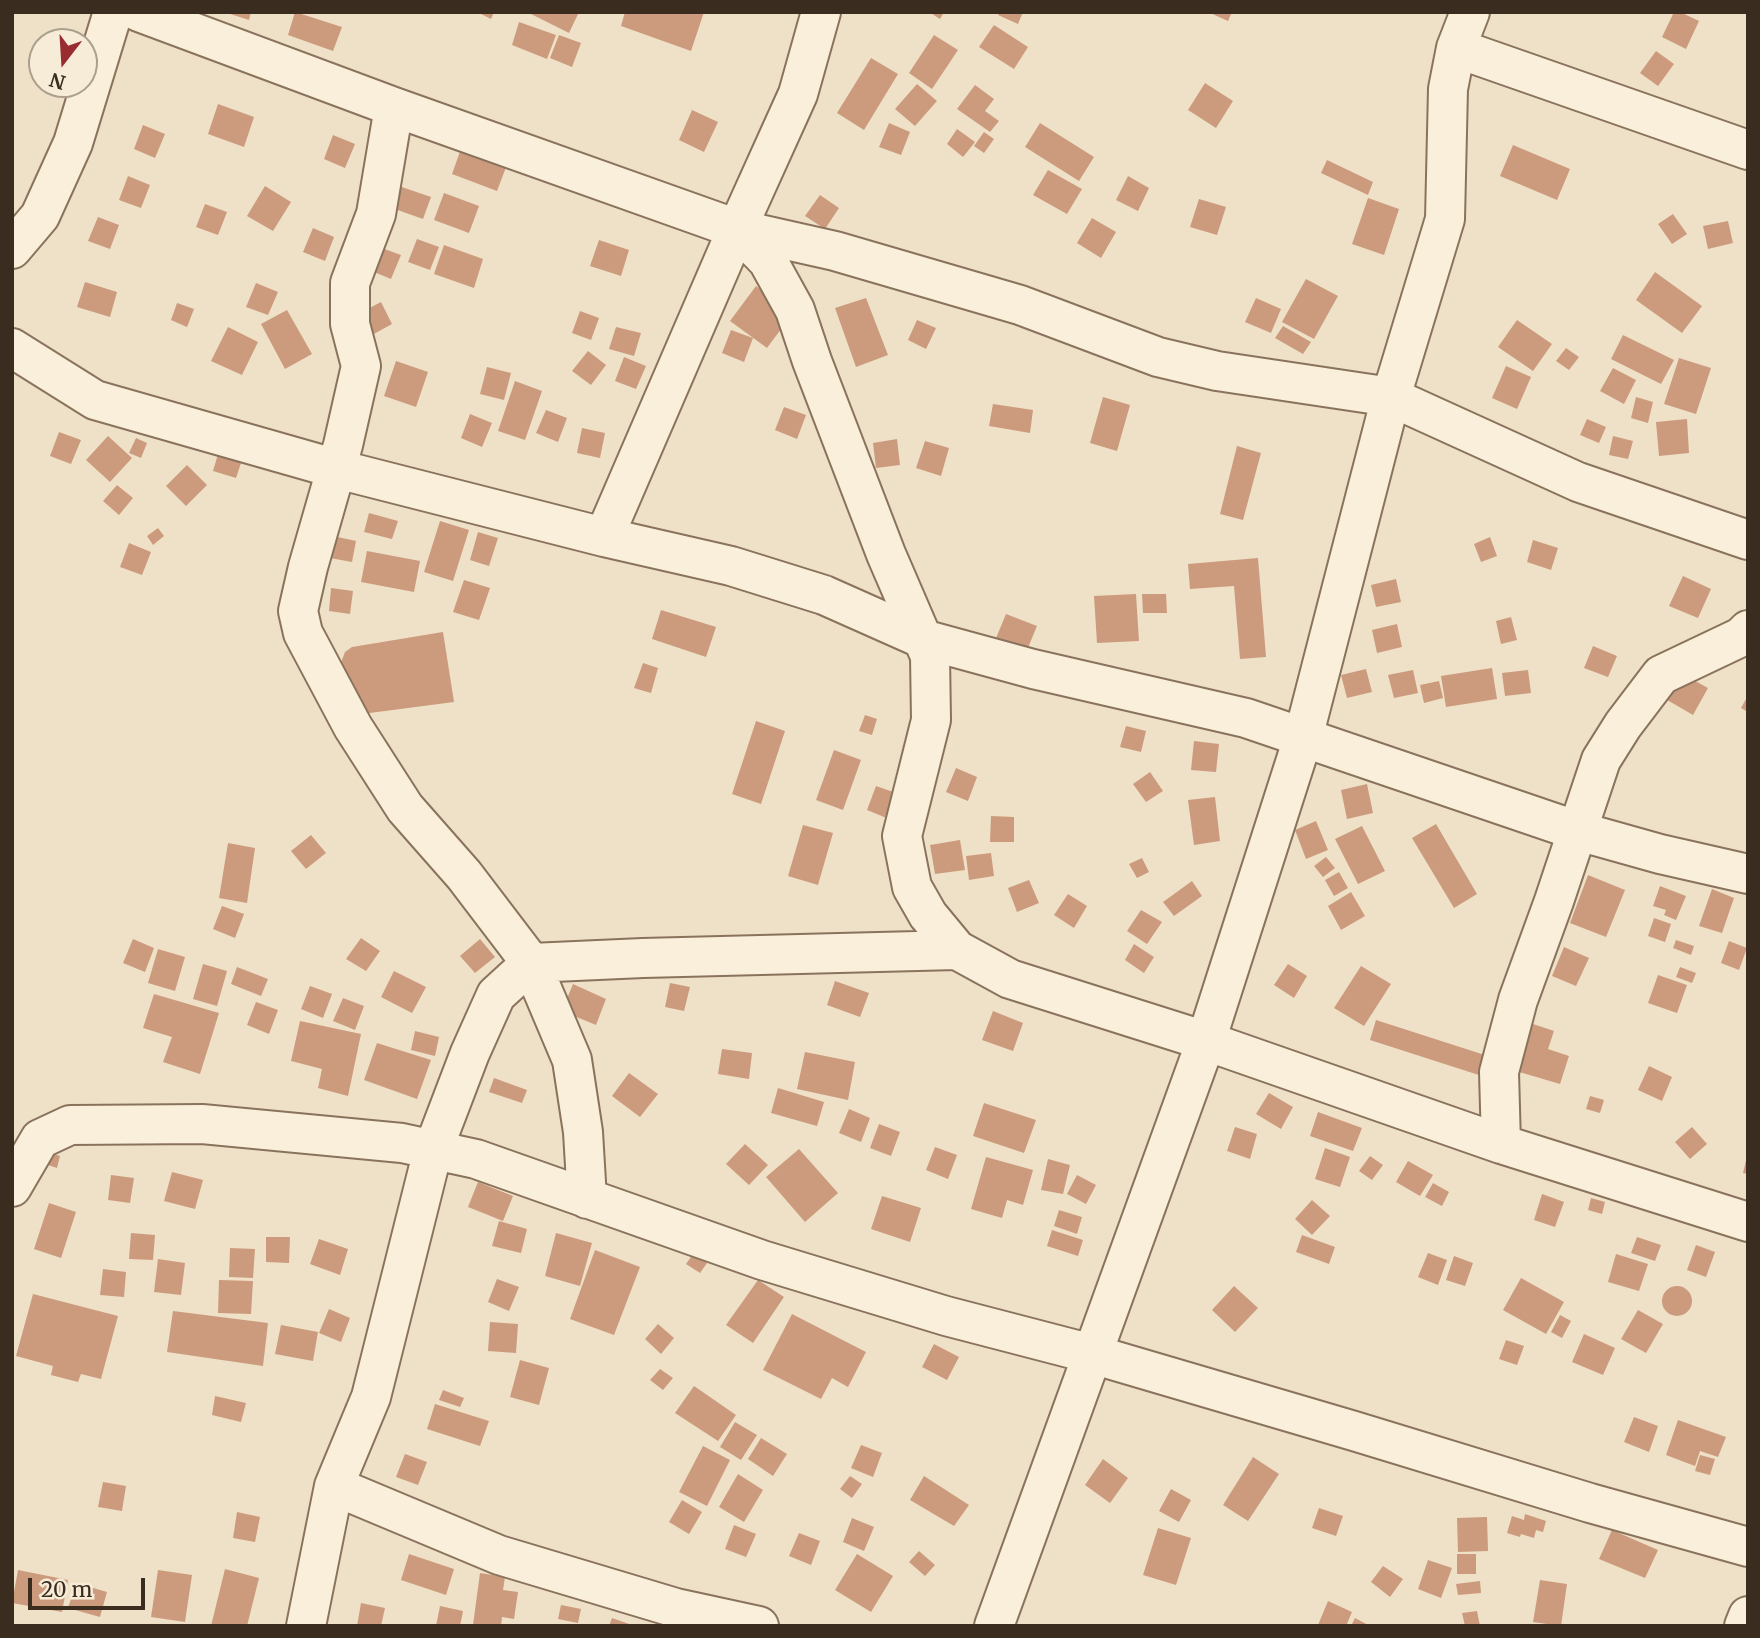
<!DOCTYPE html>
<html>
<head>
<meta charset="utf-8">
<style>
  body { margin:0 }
  #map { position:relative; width:1760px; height:1638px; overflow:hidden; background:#efe1c7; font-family:Merriweather,serif }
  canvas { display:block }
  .frame { position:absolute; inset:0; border:14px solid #3b2c20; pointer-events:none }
  .north { position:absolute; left:28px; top:28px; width:70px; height:70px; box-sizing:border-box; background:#f6ecd7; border:2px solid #ab9f8e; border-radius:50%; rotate:197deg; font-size:19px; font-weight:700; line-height:28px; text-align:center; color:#3b2c20 }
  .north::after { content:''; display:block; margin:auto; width:24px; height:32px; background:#992c31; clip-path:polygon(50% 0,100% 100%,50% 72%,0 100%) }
  .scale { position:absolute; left:28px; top:1578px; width:117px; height:32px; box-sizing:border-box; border:4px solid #3b2c20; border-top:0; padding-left:9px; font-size:21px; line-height:24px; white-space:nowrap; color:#3b2c20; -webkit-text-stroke:5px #f6ecd7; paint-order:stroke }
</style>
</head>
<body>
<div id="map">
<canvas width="1760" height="1638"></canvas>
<div class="frame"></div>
<div class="north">N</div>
<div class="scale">20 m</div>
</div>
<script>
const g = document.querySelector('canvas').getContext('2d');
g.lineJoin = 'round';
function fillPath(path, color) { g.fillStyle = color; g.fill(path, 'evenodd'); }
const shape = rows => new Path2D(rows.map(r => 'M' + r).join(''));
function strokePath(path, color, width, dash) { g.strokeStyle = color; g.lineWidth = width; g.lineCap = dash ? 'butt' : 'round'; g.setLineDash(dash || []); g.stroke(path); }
fillPath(shape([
  [224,12,251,12,249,20],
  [295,12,342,27,333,51,288,35],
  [477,12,494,12,491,19],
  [532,12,579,12,569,33,531,14],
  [625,12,704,12,691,51,621,26],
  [929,12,944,12,940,19],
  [1000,12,1023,12,1018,24,998,15],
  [1208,12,1232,12,1228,21],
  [1674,12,1680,12,1699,21,1686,49,1662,37],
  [519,22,556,35,547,59,512,45],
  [994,25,1028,47,1014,69,979,47],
  [559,35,581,43,572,67,550,58],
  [934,35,958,50,932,89,909,73],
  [1656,51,1674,64,1658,86,1640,73],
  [871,58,898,74,864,130,837,113],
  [1205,83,1233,101,1216,128,1188,110],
  [917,84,937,101,915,126,895,109],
  [975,85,994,99,985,111,999,121,990,132,957,109],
  [218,104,254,117,244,147,208,134],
  [692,110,718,122,704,152,679,140],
  [889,123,910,132,901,155,879,147],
  [1040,123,1094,157,1079,181,1025,147],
  [143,125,165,134,155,158,134,149],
  [957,129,975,142,963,157,947,144],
  [984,132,994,139,984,153,974,146],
  [333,135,355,144,345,168,324,159],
  [1513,145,1570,169,1557,200,1500,176],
  [462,146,508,162,497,191,452,174],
  [1327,160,1373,182,1368,195,1321,173],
  [1048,170,1082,189,1067,214,1033,195],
  [128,176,150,185,141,208,119,200],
  [1128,176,1149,188,1138,211,1116,200],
  [265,186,291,202,273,231,247,216],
  [399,186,431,197,423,219,392,208],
  [444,193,479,206,469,233,434,220],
  [820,195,839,208,825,229,805,216],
  [1368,198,1399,209,1384,255,1352,244],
  [1199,199,1226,207,1217,235,1190,227],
  [205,204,227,212,218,235,196,227],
  [1673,214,1687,234,1672,244,1658,224],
  [98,217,119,225,110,249,88,241],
  [1092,218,1116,232,1101,258,1077,243],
  [1728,221,1733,243,1708,249,1703,226],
  [313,228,334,237,325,261,303,252],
  [417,239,439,247,430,270,408,262],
  [599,240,629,250,621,276,590,266],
  [444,245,483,259,474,288,434,274],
  [379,247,401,255,391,279,369,270],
  [1655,272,1702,306,1682,333,1636,300],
  [1306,279,1338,296,1314,339,1282,322],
  [85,282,117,292,110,317,77,307],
  [256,283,278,292,268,315,246,307],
  [756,286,793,313,767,348,730,321],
  [866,298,888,355,856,367,835,308],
  [1256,298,1281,309,1271,333,1245,322],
  [381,302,392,324,372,335,360,313],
  [177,303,194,309,187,327,171,320],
  [287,310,312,354,285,369,261,324],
  [580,311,599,318,591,340,572,333],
  [917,320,936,328,926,349,908,340],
  [1517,320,1552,344,1533,371,1498,347],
  [1283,326,1311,342,1303,354,1275,338],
  [228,327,258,342,242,375,211,361],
  [616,327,641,333,634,356,609,349],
  [731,330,753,338,744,362,722,353],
  [1623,335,1674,360,1661,384,1611,359],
  [1566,348,1579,357,1569,370,1556,361],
  [588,351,606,365,591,385,572,371],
  [624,357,646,366,636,389,615,381],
  [1679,358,1711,368,1696,414,1664,404],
  [396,361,428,372,416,407,384,396],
  [1506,366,1531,377,1517,409,1492,398],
  [487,367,511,373,504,400,480,394],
  [1613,368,1636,380,1624,404,1600,391],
  [515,381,542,391,525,440,498,431],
  [1103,397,1130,405,1117,451,1090,443],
  [1636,397,1653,402,1648,423,1631,418],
  [993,404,1033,410,1030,433,989,426],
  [784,407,806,415,797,439,775,430],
  [546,410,567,418,558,442,536,433],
  [470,414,492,423,482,447,461,438],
  [1587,419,1606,427,1599,443,1580,435],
  [1687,419,1689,453,1659,456,1656,422],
  [582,428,605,433,600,458,577,453],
  [59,432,81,440,71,464,50,456],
  [108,436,132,458,110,482,86,460],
  [1613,436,1633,441,1628,459,1609,455],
  [136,438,147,443,141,458,129,453],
  [897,439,900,465,876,468,873,443],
  [925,441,949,448,941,476,916,468],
  [1237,446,1261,453,1243,520,1220,514],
  [218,454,242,460,236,478,213,471],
  [187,465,207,485,186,506,166,486],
  [117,485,133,498,119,515,103,501],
  [369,513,398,521,392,539,364,532],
  [440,521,469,530,453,581,424,572],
  [158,528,164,536,153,545,147,536],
  [478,532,498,538,489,566,470,560],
  [333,536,356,541,352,562,330,558],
  [1490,537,1497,556,1481,562,1474,544],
  [1533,540,1558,548,1551,570,1527,562],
  [129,543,151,552,142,575,120,567],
  [367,551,420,561,414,592,361,582],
  [1258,558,1266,657,1240,659,1234,586,1190,589,1188,564],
  [1683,576,1711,589,1698,618,1669,606],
  [1396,579,1401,602,1376,607,1371,585],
  [464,580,490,588,479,620,453,612],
  [331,588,353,591,350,614,329,611],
  [1136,594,1139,641,1097,643,1094,596],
  [1142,594,1166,594,1167,613,1143,613],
  [661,610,716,627,706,657,652,639],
  [1006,614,1037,626,1025,655,994,643],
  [1511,617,1517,640,1501,644,1496,621],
  [1397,624,1402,647,1377,653,1372,630],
  [443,632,454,702,362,714,338,675,342,660,345,652,352,647],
  [1593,646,1617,656,1608,677,1584,668],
  [643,663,658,668,651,693,634,688],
  [1492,668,1497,699,1446,707,1441,676],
  [1366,669,1372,692,1347,698,1341,675],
  [1413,670,1418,693,1394,698,1388,675],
  [1528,670,1531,693,1505,696,1502,673],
  [1677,671,1708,688,1693,715,1662,697],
  [1439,681,1443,698,1424,703,1420,685],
  [1746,699,1748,700,1748,712,1741,708],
  [865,715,877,719,872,735,859,731],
  [756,721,785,731,761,804,732,794],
  [1126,726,1146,731,1141,752,1120,747],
  [1194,741,1219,744,1216,772,1191,770],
  [834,750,861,760,843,810,816,800],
  [956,768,977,777,968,801,946,792],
  [1150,772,1163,791,1146,802,1133,784],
  [1367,784,1373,813,1347,819,1341,790],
  [876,786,899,794,889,819,867,810],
  [1215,797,1220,841,1194,845,1188,800],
  [991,816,1014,817,1014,842,990,842],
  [1316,821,1328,850,1306,859,1295,830],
  [1436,824,1477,894,1454,908,1412,838],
  [803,825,833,833,818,885,788,876],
  [1362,826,1385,871,1358,884,1335,839],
  [311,835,326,853,306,869,291,851],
  [960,840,965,870,935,874,930,845],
  [228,843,255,848,247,903,219,898],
  [991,853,994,876,969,880,966,856],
  [1326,857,1335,868,1323,877,1314,866],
  [1142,858,1149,872,1137,878,1129,864],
  [1339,872,1348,888,1334,896,1325,880],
  [1588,875,1625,890,1606,937,1570,923],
  [1029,880,1039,903,1017,912,1008,888],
  [1192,881,1202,896,1174,916,1163,902],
  [1660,886,1686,896,1676,920,1664,915,1666,910,1653,906],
  [1712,889,1734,898,1722,933,1699,926],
  [1351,892,1365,916,1341,930,1328,906],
  [1068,894,1087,906,1074,928,1054,915],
  [222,906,244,914,235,938,213,929],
  [1141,910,1162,922,1147,944,1127,931],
  [1654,918,1671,924,1665,942,1648,936],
  [361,938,380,951,366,971,346,959],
  [133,939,154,948,145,972,123,963],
  [480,939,495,957,475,973,460,956],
  [1676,940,1694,946,1691,955,1673,948],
  [1729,941,1747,948,1739,970,1721,963],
  [1134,944,1154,957,1144,973,1125,960],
  [1564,947,1589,958,1576,986,1552,976],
  [158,949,185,957,175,991,148,983],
  [203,964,227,971,217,1006,193,999],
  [1288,964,1307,976,1294,998,1274,985],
  [1361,966,1391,984,1364,1026,1334,1008],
  [237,967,268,979,261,996,231,984],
  [1680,967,1696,973,1692,983,1676,977],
  [394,971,426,987,412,1013,381,997],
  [1658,975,1687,985,1677,1013,1648,1003],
  [835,981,869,993,860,1017,827,1005],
  [670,983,690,987,684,1011,665,1007],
  [573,984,606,999,596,1025,562,1011],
  [310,986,332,994,323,1018,301,1009],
  [154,994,219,1013,200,1074,163,1062,172,1037,143,1028],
  [343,998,364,1006,355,1030,333,1021],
  [256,1002,278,1010,269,1034,247,1025],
  [993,1011,1023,1023,1013,1051,982,1040],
  [1376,1020,1491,1057,1485,1077,1370,1040],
  [300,1021,361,1034,348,1096,318,1088,322,1069,291,1061],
  [1530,1023,1554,1031,1548,1049,1569,1056,1560,1084,1516,1071],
  [415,1031,439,1037,435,1056,411,1050],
  [377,1043,431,1060,417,1099,364,1080],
  [722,1049,752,1053,749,1079,718,1074],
  [805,1052,855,1062,848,1100,797,1089],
  [1649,1066,1672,1077,1662,1101,1638,1090],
  [629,1073,658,1094,640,1117,612,1096],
  [494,1078,527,1090,522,1103,489,1092],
  [778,1088,824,1102,817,1126,771,1113],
  [1269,1093,1293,1107,1281,1129,1256,1114],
  [1590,1096,1604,1100,1600,1113,1586,1109],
  [984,1103,1036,1120,1024,1153,973,1136],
  [849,1109,870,1118,861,1142,839,1133],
  [1318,1112,1362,1128,1353,1151,1310,1136],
  [879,1124,900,1132,891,1156,870,1148],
  [1235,1127,1257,1134,1250,1159,1227,1151],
  [1692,1127,1707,1144,1690,1159,1675,1142],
  [745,1144,768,1165,749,1185,726,1164],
  [935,1147,957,1155,948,1179,926,1170],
  [1325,1148,1350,1157,1340,1187,1315,1179],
  [799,1149,838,1193,805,1222,766,1177],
  [46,1151,60,1156,57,1168,42,1163],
  [1370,1156,1383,1165,1372,1180,1359,1171],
  [1747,1156,1748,1156,1748,1174,1743,1173],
  [986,1157,1033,1170,1023,1205,1007,1200,1002,1218,971,1209],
  [1048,1159,1070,1165,1063,1194,1041,1190],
  [1408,1161,1433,1175,1420,1196,1396,1182],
  [172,1172,203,1180,195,1209,164,1201],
  [111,1175,134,1178,130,1203,108,1200],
  [1077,1175,1096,1185,1086,1204,1067,1194],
  [478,1182,513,1196,503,1221,468,1207],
  [1433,1183,1449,1192,1442,1206,1425,1197],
  [1542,1194,1564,1202,1555,1227,1534,1220],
  [882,1196,921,1208,910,1242,871,1229],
  [1591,1198,1605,1202,1602,1214,1588,1210],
  [1312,1200,1330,1216,1312,1235,1295,1219],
  [49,1203,76,1212,61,1258,34,1249],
  [1059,1210,1082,1217,1077,1234,1054,1226],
  [499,1221,527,1229,521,1253,492,1246],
  [1052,1230,1083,1240,1078,1256,1047,1246],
  [131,1233,155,1235,153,1260,129,1259],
  [556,1233,592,1243,580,1286,545,1276],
  [1302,1235,1335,1247,1329,1264,1296,1252],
  [266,1237,290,1237,289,1263,266,1262],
  [1637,1237,1661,1245,1655,1261,1631,1253],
  [319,1239,348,1249,340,1275,310,1264],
  [1696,1245,1715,1252,1706,1277,1687,1270],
  [230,1248,255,1249,253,1278,229,1277],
  [595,1250,640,1267,614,1335,570,1319],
  [1428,1253,1447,1260,1438,1285,1418,1277],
  [693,1254,707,1263,700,1273,686,1264],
  [1616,1254,1648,1264,1639,1291,1608,1282],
  [1454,1256,1473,1263,1465,1286,1446,1280],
  [158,1259,185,1263,181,1295,154,1292],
  [103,1269,126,1272,124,1297,100,1295],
  [1521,1278,1564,1302,1546,1334,1503,1310],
  [497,1279,519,1287,509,1311,488,1302],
  [219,1280,253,1281,251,1314,218,1313],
  [758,1280,784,1297,753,1343,726,1325],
  '1662 1301a15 15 0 1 1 30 0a15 15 0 1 1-30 0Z',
  [1234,1286,1258,1308,1235,1332,1212,1310],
  [33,1294,118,1316,101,1379,81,1374,78,1382,51,1375,53,1366,16,1356],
  [329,1309,350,1318,341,1342,319,1333],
  [1638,1310,1663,1324,1646,1353,1621,1339],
  [173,1311,268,1323,263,1366,167,1352],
  [792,1314,866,1352,848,1387,832,1378,821,1399,763,1370],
  [1560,1315,1571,1321,1562,1338,1551,1332],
  [490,1322,518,1324,516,1353,488,1351],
  [658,1324,674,1338,661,1354,645,1339],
  [281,1325,318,1332,313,1361,275,1354],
  [1584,1334,1615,1348,1603,1375,1572,1362],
  [1506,1340,1524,1346,1517,1365,1499,1359],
  [934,1344,959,1357,947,1380,922,1367],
  [520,1360,549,1368,539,1405,510,1397],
  [660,1369,673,1378,663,1390,650,1380],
  [694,1386,736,1415,718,1441,675,1413],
  [443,1390,464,1398,460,1407,439,1400],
  [215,1396,246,1403,241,1422,212,1415],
  [435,1404,489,1421,480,1446,427,1429],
  [1634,1417,1658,1426,1649,1452,1624,1442],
  [1678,1420,1726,1437,1718,1457,1700,1451,1695,1466,1666,1455],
  [735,1422,757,1435,741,1460,720,1447],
  [761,1438,787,1454,773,1476,748,1459],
  [861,1445,882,1453,873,1477,851,1468],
  [703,1446,730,1460,707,1506,679,1492],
  [405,1454,427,1462,418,1485,396,1477],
  [1700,1455,1715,1459,1710,1475,1695,1471],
  [1253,1457,1279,1474,1248,1521,1223,1505],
  [1103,1459,1128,1478,1110,1503,1085,1485],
  [738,1474,763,1490,744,1522,719,1507],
  [850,1476,862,1484,852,1498,840,1489],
  [924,1476,969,1505,954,1526,910,1500],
  [103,1482,126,1486,122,1511,98,1507],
  [1171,1489,1191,1500,1179,1522,1159,1511],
  [682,1500,702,1512,689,1534,669,1522],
  [1319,1508,1343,1516,1336,1536,1312,1528],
  [237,1512,260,1517,255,1542,233,1538],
  [1525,1514,1546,1521,1543,1532,1536,1530,1534,1538,1521,1534,1520,1537,1507,1533,1512,1516,1524,1520],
  [1487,1517,1488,1551,1458,1552,1457,1518],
  [852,1518,874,1527,864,1551,843,1542],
  [734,1525,756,1534,746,1557,725,1549],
  [1158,1528,1191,1538,1176,1585,1143,1575],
  [1612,1530,1658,1550,1645,1578,1599,1559],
  [799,1533,820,1541,811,1565,789,1556],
  [919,1551,935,1565,925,1576,909,1562],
  [409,1554,454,1569,446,1595,401,1580],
  [857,1554,893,1576,871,1612,835,1590],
  [1457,1554,1476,1554,1476,1574,1457,1574],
  [1428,1560,1452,1568,1441,1598,1418,1589],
  [1383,1566,1403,1579,1390,1597,1371,1582],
  [225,1569,259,1578,247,1626,211,1626],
  [18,1570,68,1580,62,1612,12,1603],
  [158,1570,192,1575,185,1622,151,1617],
  [480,1573,505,1577,503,1590,518,1592,514,1619,502,1617,501,1626,473,1625],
  [1540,1580,1567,1584,1561,1626,1533,1622],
  [1480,1581,1481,1593,1458,1595,1456,1584],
  [76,1583,107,1592,100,1617,68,1608],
  [1328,1601,1352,1612,1346,1626,1318,1625],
  [361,1603,385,1608,381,1626,357,1626],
  [561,1605,581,1609,578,1623,558,1619],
  [440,1606,463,1611,460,1626,436,1626],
  [1477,1611,1480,1626,1465,1626,1462,1613],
  [612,1618,632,1625,632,1626,609,1626],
  [1355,1618,1370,1626,1351,1626]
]), '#cc9b7d');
const street = shape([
  [139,12,394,107,737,229,835,251,1020,305,1158,357,1217,371,1391,397,1578,482,1748,540],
  [1456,48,1748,150],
  [394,107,376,214,350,283,350,324,361,366,343,445,308,567,298,611,303,633,353,727,405,808,464,875,531,963,572,1060,583,1132,587,1199],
  [737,229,768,261,795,310,812,361,886,554,930,656,931,720,902,836,912,887,928,915,957,950,1010,979,1206,1041,1501,1144,1748,1222],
  [12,249,40,216,73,143,113,12],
  [12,348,95,400,337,469,604,537,731,566,824,595,923,639,1033,669,1246,718,1578,831,1660,854,1748,874],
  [604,537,737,229,798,94,821,12],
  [1501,1144,1499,1072,1518,1000,1554,901,1601,760,1623,725,1661,675,1741,637,1748,630],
  [12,1187,40,1139,70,1125,202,1124,402,1143,476,1159,762,1260,946,1316,1092,1354,1354,1431,1590,1503,1748,1547],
  [334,1486,499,1555,676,1608,759,1626],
  [306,1626,334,1486,371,1397,433,1150,470,1053,496,995,531,963,643,958,957,950],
  [994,1626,1206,1041,1303,738,1391,397,1445,219,1448,89,1456,48,1470,12],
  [1744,1626,1748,1616]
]);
strokePath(street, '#8a735c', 42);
strokePath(street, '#f9efda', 38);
</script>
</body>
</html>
